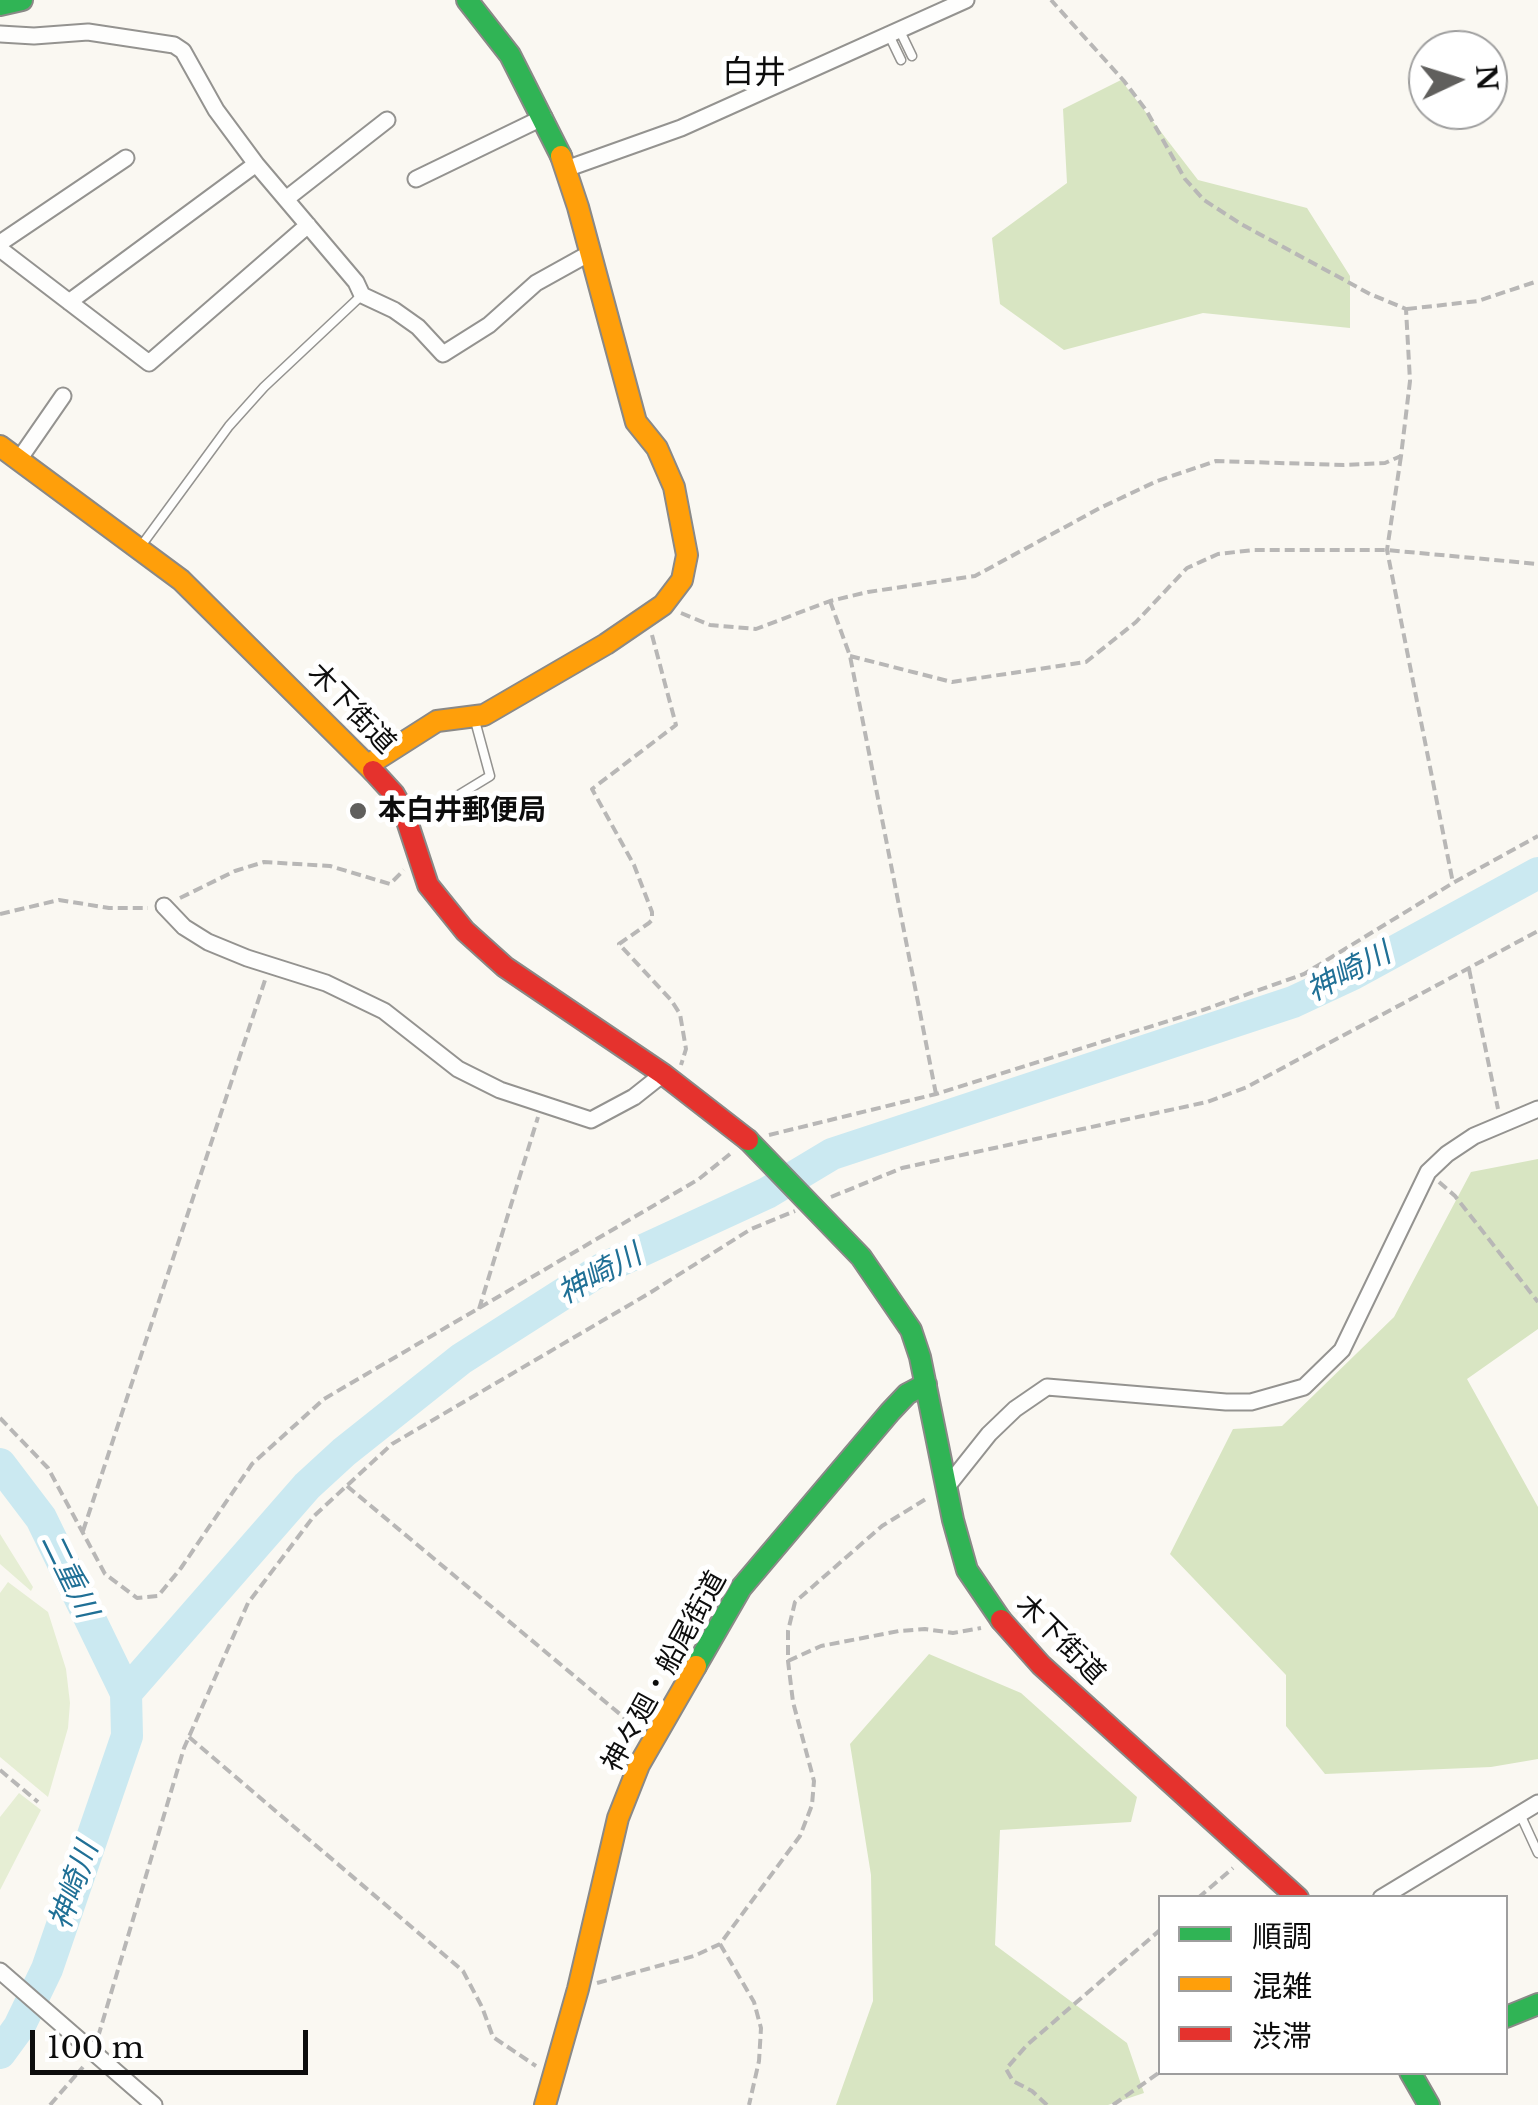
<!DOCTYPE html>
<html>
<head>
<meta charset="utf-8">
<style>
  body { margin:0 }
  #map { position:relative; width:1538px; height:2105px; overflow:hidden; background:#faf8f2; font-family:"Libre Baskerville","Noto Sans JP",serif }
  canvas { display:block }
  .legend { position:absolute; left:1158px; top:1895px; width:350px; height:180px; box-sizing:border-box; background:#fff; border:2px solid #9e9e9e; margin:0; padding:12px 18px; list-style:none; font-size:30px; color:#0d0d0d }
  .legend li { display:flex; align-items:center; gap:20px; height:50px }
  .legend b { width:50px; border:2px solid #9e9e9e }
  .north { position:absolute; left:1408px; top:30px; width:100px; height:100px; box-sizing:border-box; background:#fff; border:2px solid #9e9e9e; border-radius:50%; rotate:86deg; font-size:28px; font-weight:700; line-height:40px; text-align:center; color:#0d0d0d }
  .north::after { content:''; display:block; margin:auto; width:35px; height:45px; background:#605f5d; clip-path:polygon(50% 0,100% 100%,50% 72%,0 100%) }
  .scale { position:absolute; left:30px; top:2030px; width:278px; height:45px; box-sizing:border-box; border:5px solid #0d0d0d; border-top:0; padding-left:12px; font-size:30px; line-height:35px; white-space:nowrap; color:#0d0d0d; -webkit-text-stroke:8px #fff; paint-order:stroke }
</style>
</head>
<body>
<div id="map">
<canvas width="1538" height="2105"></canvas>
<ul class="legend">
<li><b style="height:12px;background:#30b455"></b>順調</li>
<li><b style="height:12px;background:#ff9f0a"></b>混雑</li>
<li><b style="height:12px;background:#e5322d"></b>渋滞</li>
</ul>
<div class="north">N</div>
<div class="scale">100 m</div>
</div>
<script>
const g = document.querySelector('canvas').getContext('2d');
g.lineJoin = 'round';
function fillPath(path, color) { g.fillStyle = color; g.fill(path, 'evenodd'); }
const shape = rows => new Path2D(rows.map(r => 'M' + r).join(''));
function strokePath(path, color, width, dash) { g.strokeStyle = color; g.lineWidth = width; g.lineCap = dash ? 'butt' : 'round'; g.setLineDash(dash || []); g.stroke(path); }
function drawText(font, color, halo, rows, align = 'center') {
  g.font = font + ' "Libre Baskerville","Noto Sans JP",serif'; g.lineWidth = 10; g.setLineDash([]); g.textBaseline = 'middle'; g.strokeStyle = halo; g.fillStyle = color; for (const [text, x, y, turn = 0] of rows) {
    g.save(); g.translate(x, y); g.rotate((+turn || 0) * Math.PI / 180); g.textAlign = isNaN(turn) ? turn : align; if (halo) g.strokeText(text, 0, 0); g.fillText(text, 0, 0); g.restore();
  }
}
fillPath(shape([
  [0,1534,33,1587,31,1591,0,1564],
  [8,1582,48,1612,66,1669,70,1703,68,1728,48,1797,0,1757,0,1593],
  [19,1793,41,1810,0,1890,0,1817]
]), '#e6eed4');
fillPath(shape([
  [1121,80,1198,180,1307,208,1350,276,1350,328,1203,313,1064,350,1000,304,992,238,1067,183,1063,109],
  [1538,1159,1538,1329,1467,1379,1538,1507,1538,1759,1491,1767,1325,1774,1286,1726,1286,1675,1170,1554,1233,1429,1282,1426,1394,1317,1471,1172],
  [929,1654,1021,1693,1137,1797,1131,1822,1000,1830,995,1945,1127,2043,1144,2093,1108,2105,836,2105,873,2001,871,1875,850,1744]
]), '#d8e5c2');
strokePath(shape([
  [0,1464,41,1518,126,1693],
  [0,2053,19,2027,47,1969,127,1736,126,1693,307,1486,344,1452,461,1359,602,1269,767,1193,832,1154,1293,1002,1353,974,1538,873]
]), '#cbe9f1', 32);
const lane = shape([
  [899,29,912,56],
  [888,33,901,60],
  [141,546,229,426,264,387,362,295],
  [449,801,490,776,474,717],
  [1520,1814,1538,1853]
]);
const street = shape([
  [0,34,34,36,88,32,174,45,183,51,216,110,256,164,356,282,362,295,394,310,418,327,443,354,489,325,536,283,590,253],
  [566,169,681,128,966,0],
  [416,179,544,117],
  [286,199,387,120],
  [0,243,126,158],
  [0,249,149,363,308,225],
  [69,302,256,164],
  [18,461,63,396],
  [164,906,184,927,208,942,247,958,326,983,384,1011,458,1069,500,1090,591,1120,634,1097,663,1074],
  [946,1488,989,1434,1015,1409,1047,1387,1226,1402,1251,1402,1304,1387,1342,1350,1428,1172,1447,1154,1474,1136,1538,1109],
  [1381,1898,1538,1803],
  [0,1971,154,2105]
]);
const fast = shape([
  [467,0,510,55,561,156],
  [0,5,22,0],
  [748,1140,861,1257,911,1330,920,1357,953,1520,967,1570,1001,1620],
  [696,1666,741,1588,890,1412,907,1394,926,1384],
  [1506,2017,1538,2004],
  [1410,2072,1429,2105]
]);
const slow = shape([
  [0,446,181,580,373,771],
  [368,765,437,721,484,715,606,644,663,605,682,580,687,555,674,487,657,448,636,422,578,207,561,156],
  [545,2105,578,1989,618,1818,639,1765,696,1666]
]);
const jam = shape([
  [373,771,394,794,404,812,428,885,465,931,505,967,663,1074,748,1140],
  [1001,1620,1041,1665,1298,1898]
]);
strokePath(lane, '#949390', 11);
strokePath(street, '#949390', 19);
strokePath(fast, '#8a8987', 24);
strokePath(slow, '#8a8987', 24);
strokePath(jam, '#8a8987', 24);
strokePath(shape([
  [1407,309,1478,301,1538,281],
  [1401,456,1387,550,1453,883],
  [830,601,850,656,936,1094],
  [681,613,710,625,756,629,830,601,868,592,975,576,1100,508,1157,481,1216,461,1344,465,1385,463,1401,456,1410,381,1406,309,1370,294,1241,224,1204,200,1185,179,1146,110,1124,81,1051,0],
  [652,635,676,725,592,789,634,865,652,912,652,920,649,923,619,944,671,1000,680,1014,686,1049,681,1065],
  [850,656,952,682,1086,662,1136,622,1187,568,1218,554,1254,550,1387,550,1538,564],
  [180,898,235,871,264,862,330,866,390,884,404,870],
  [0,914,59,900,109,908,148,908],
  [1469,969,1498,1109],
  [769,1135,936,1094,1203,1010,1304,974,1453,883,1538,836],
  [1439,1182,1455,1196,1538,1302],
  [831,1197,902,1168,1207,1102,1247,1087,1538,931],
  [479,1309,538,1117],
  [0,1418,48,1468,105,1574,137,1598,158,1596,181,1568,252,1464,324,1399,699,1179,730,1154],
  [347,1486,639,1730],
  [83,1531,265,980],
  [788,1661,821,1646,899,1631,925,1629,953,1633,981,1628],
  [189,1737,463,1971,482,2007,493,2037,536,2066],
  [0,1770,38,1802],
  [1198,1898,1233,1868],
  [720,1944,754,2002,761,2028,759,2061,749,2105],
  [597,1983,694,1956,720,1944,800,1836,812,1805,814,1781,793,1702,788,1661,788,1631,795,1602,882,1526,929,1497],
  [98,2037,184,1748,248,1603,314,1516,392,1444,648,1294,751,1229,795,1211],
  [50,2105,83,2067],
  [1047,2105,1032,2091,1013,2081,1006,2069,1027,2045,1160,1930],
  [1113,2105,1160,2072]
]), '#b8b7b6', 4, [10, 5]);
strokePath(lane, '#fefefd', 8);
strokePath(street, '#fefefd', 15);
strokePath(fast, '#30b455', 20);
strokePath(slow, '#ff9f0a', 20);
strokePath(jam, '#e5322d', 20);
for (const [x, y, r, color] of [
  [358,811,10,"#605f5d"]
]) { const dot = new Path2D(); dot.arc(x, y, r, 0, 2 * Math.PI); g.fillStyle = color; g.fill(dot); strokePath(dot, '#fff', 4); }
drawText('28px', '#0d0d0d', '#fff', [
  ["木下街道",351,709,46],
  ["木下街道",1060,1640,45],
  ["神々廻・船尾街道",665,1672,-61]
]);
drawText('bold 28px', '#0d0d0d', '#fff', [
  ["本白井郵便局",378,811]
], 'left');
drawText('italic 30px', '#207096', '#fff', [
  ["神崎川",1349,973,-28],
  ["神崎川",600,1275,-29],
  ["二重川",68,1576,64],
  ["神崎川",75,1886,-71]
]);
drawText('32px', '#0d0d0d', '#fff', [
  ["白井",754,74]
]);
</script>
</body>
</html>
